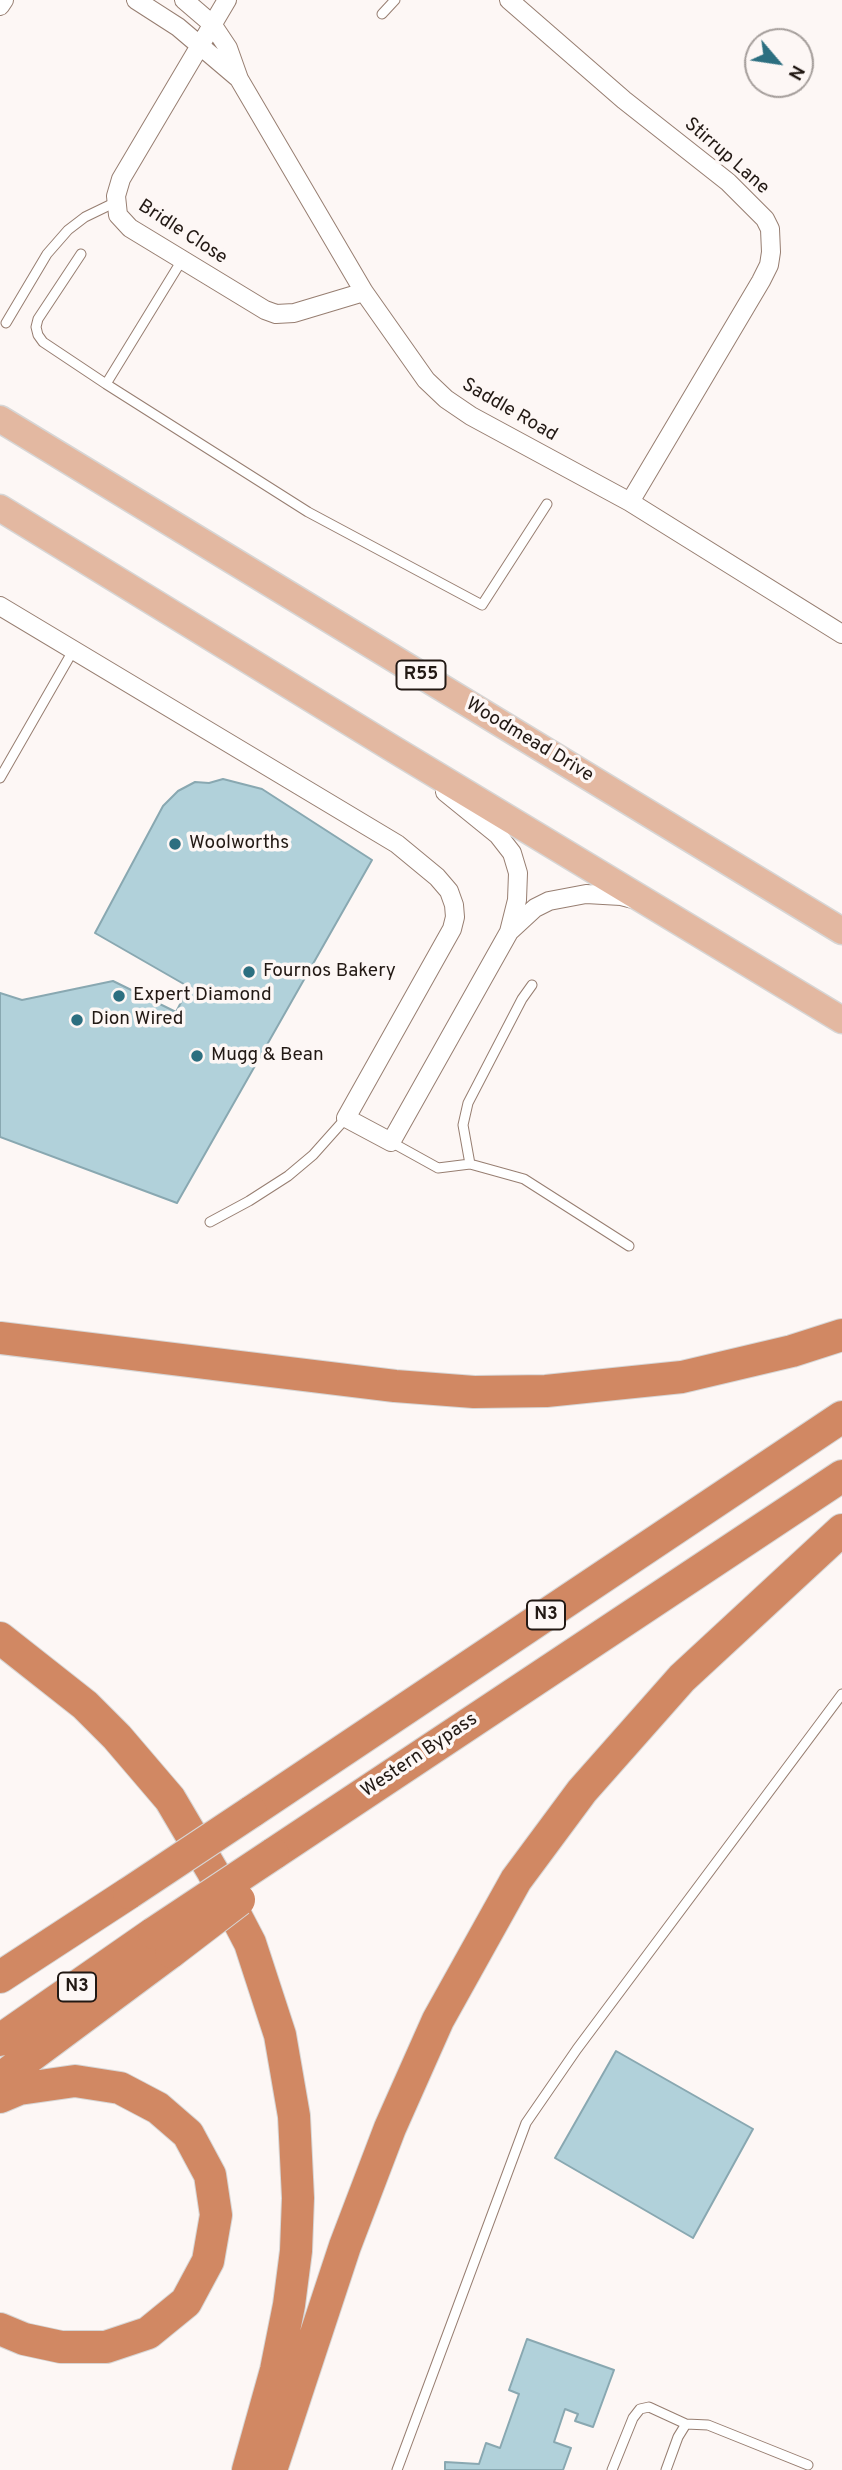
<!DOCTYPE html>
<html>
<head>
<meta charset="utf-8">
<style>
  body { margin:0 }
  #map { position:relative; width:842px; height:2470px; overflow:hidden; background:#fdf7f5; font-family:Overpass,sans-serif }
  canvas { display:block }
  .north { position:absolute; left:744px; top:28px; width:70px; height:70px; box-sizing:border-box; background:#fdf7f5; border:2px solid #a59e9b; border-radius:50%; rotate:119deg; font-size:19px; font-weight:700; line-height:28px; text-align:center; color:#221914 }
  .north::after { content:''; display:block; margin:auto; width:24px; height:32px; background:#2c6f80; clip-path:polygon(50% 0,100% 100%,50% 72%,0 100%) }
</style>
</head>
<body>
<div id="map">
<canvas width="842" height="2470"></canvas>
<div class="north">N</div>
</div>
<script>
const g = document.querySelector('canvas').getContext('2d');
g.lineJoin = 'round';
function fillPath(path, color) { g.fillStyle = color; g.fill(path, 'evenodd'); }
const shape = rows => new Path2D(rows.map(r => 'M' + r).join(''));
function strokePath(path, color, width, dash) { g.strokeStyle = color; g.lineWidth = width; g.lineCap = dash ? 'butt' : 'round'; g.setLineDash(dash || []); g.stroke(path); }
function drawText(font, color, halo, rows, align = 'center') {
  g.font = font + ' Overpass,sans-serif'; g.lineWidth = 7; g.setLineDash([]); g.textBaseline = 'middle'; g.strokeStyle = halo; g.fillStyle = color; for (const [text, x, y, turn = 0] of rows) {
    g.save(); g.translate(x, y); g.rotate((+turn || 0) * Math.PI / 180); g.textAlign = isNaN(turn) ? turn : align; if (halo) g.strokeText(text, 0, 0); g.fillText(text, 0, 0); g.restore();
  }
}
const building = shape([
  [223,779,262,789,372,860,177,1203,0,1137,0,993,22,1000,113,981,176,1012,189,987,95,933,163,806,178,791,195,782,209,783,223,779],
  [616,2051,753,2129,693,2238,555,2158,616,2051],
  [527,2339,614,2370,593,2427,575,2421,578,2414,565,2409,554,2442,571,2448,563,2470,445,2470,445,2462,479,2464,486,2443,500,2448,519,2394,509,2390,527,2339]
]);
fillPath(building, '#b1d1da');
strokePath(building, '#89a8b1', 2);
const lane = shape([
  [382,14,395,0],
  [81,254,38,319,36,327,38,335,43,342,106,384,308,512,482,605,547,504],
  [6,323,47,254,68,230,85,217,116,202],
  [106,384,182,260],
  [0,778,74,649],
  [391,1142,438,1168,470,1164,524,1179,629,1246],
  [470,1164,463,1125,468,1103,522,999,532,985],
  [210,1222,249,1201,288,1176,313,1155,346,1118],
  [397,2470,526,2123,577,2049,842,1694],
  [612,2470,633,2418,640,2409,649,2407,686,2424],
  [666,2470,678,2437,686,2424,708,2425,808,2465]
]);
const street = shape([
  [136,0,178,27,237,77],
  [184,0,212,24,228,48,239,79,364,292,426,380,446,399,471,416,630,502,842,634],
  [227,0,121,179,116,196,118,215,130,228,265,310,276,314,294,313,364,292],
  [509,0,624,100,728,182,765,219,770,229,771,252,769,265,761,281,630,502],
  [0,6,4,0],
  [0,606,397,844,437,877,449,891,454,905,455,917,452,929,346,1118,391,1142,509,932,517,900,518,873,512,853,498,835,445,792],
  [509,932,535,908,549,901,586,894,621,896,633,899]
]);
const primary = shape([
  [0,419,842,931],
  [0,508,390,747,842,1020]
]);
const highway = shape([
  [0,1338,395,1386,474,1392,546,1391,682,1377,792,1351,842,1335],
  [0,1638,85,1705,117,1737,170,1799,213,1872,250,1943,280,2035,294,2116,298,2198,296,2251,289,2305,276,2370,248,2470],
  [251,1812,842,1417],
  [273,1854,842,1476],
  [0,1977,129,1893],
  [0,2040,154,1933],
  [0,2079,171,1952],
  [0,2097,19,2089,75,2081,120,2088,158,2108,188,2134,210,2175,216,2215,208,2261,186,2302,148,2333,106,2347,61,2347,24,2339,0,2329],
  [271,2470,345,2246,390,2128,438,2020,516,1880,582,1791,682,1678,842,1530]
]);
strokePath(lane, '#977e71', 11);
strokePath(street, '#977e71', 20);
strokePath(primary, '#d7d6d5', 29);
strokePath(highway, '#d7d6d5', 34);
strokePath(lane, '#fff', 9);
strokePath(street, '#fff', 18);
strokePath(primary, '#e3b8a1', 26);
strokePath(highway, '#d18863', 32);
const highwayBridge = shape([
  [129,1893,251,1812],
  [154,1933,273,1854],
  [171,1952,239,1900]
]);
strokePath(highwayBridge, '#d7d6d5', 34, []);
strokePath(highwayBridge, '#d18863', 32);
for (const [x, y, r, color] of [
  [175,844,7,"#2c6f80"],
  [249,972,7,"#2c6f80"],
  [119,996,7,"#2c6f80"],
  [77,1020,7,"#2c6f80"],
  [197,1056,7,"#2c6f80"]
]) { const dot = new Path2D(); dot.arc(x, y, r, 0, 2 * Math.PI); g.fillStyle = color; g.fill(dot); strokePath(dot, '#fdf7f5', 2.5); }
for (const [x, y, w] of [
  [421,675,49],
  [546,1615,38],
  [77,1987,38]
]) { const box = new Path2D(); box.roundRect(x - w / 2, y - 14.5, w, 29, 5); g.fillStyle = '#fdf7f5'; g.fill(box); strokePath(box, '#221914', 2); }
drawText('bold 18px', '#221914', null, [
  ["R55",421,675],
  ["N3",546,1615],
  ["N3",77,1987]
]);
drawText('19px', '#221914', '#fdf7f5', [
  ["Stirrup Lane",726,157,41],
  ["Bridle Close",182,233,33],
  ["Saddle Road",509,411,30],
  ["Woodmead Drive",529,741,31],
  ["Western Bypass",420,1756,-34]
]);
drawText('19px', '#221914', '#fdf7f5', [
  ["Woolworths",189,844],
  ["Fournos Bakery",263,972],
  ["Expert Diamond",133,996],
  ["Dion Wired",91,1020],
  ["Mugg & Bean",211,1056]
], 'left');
</script>
</body>
</html>
